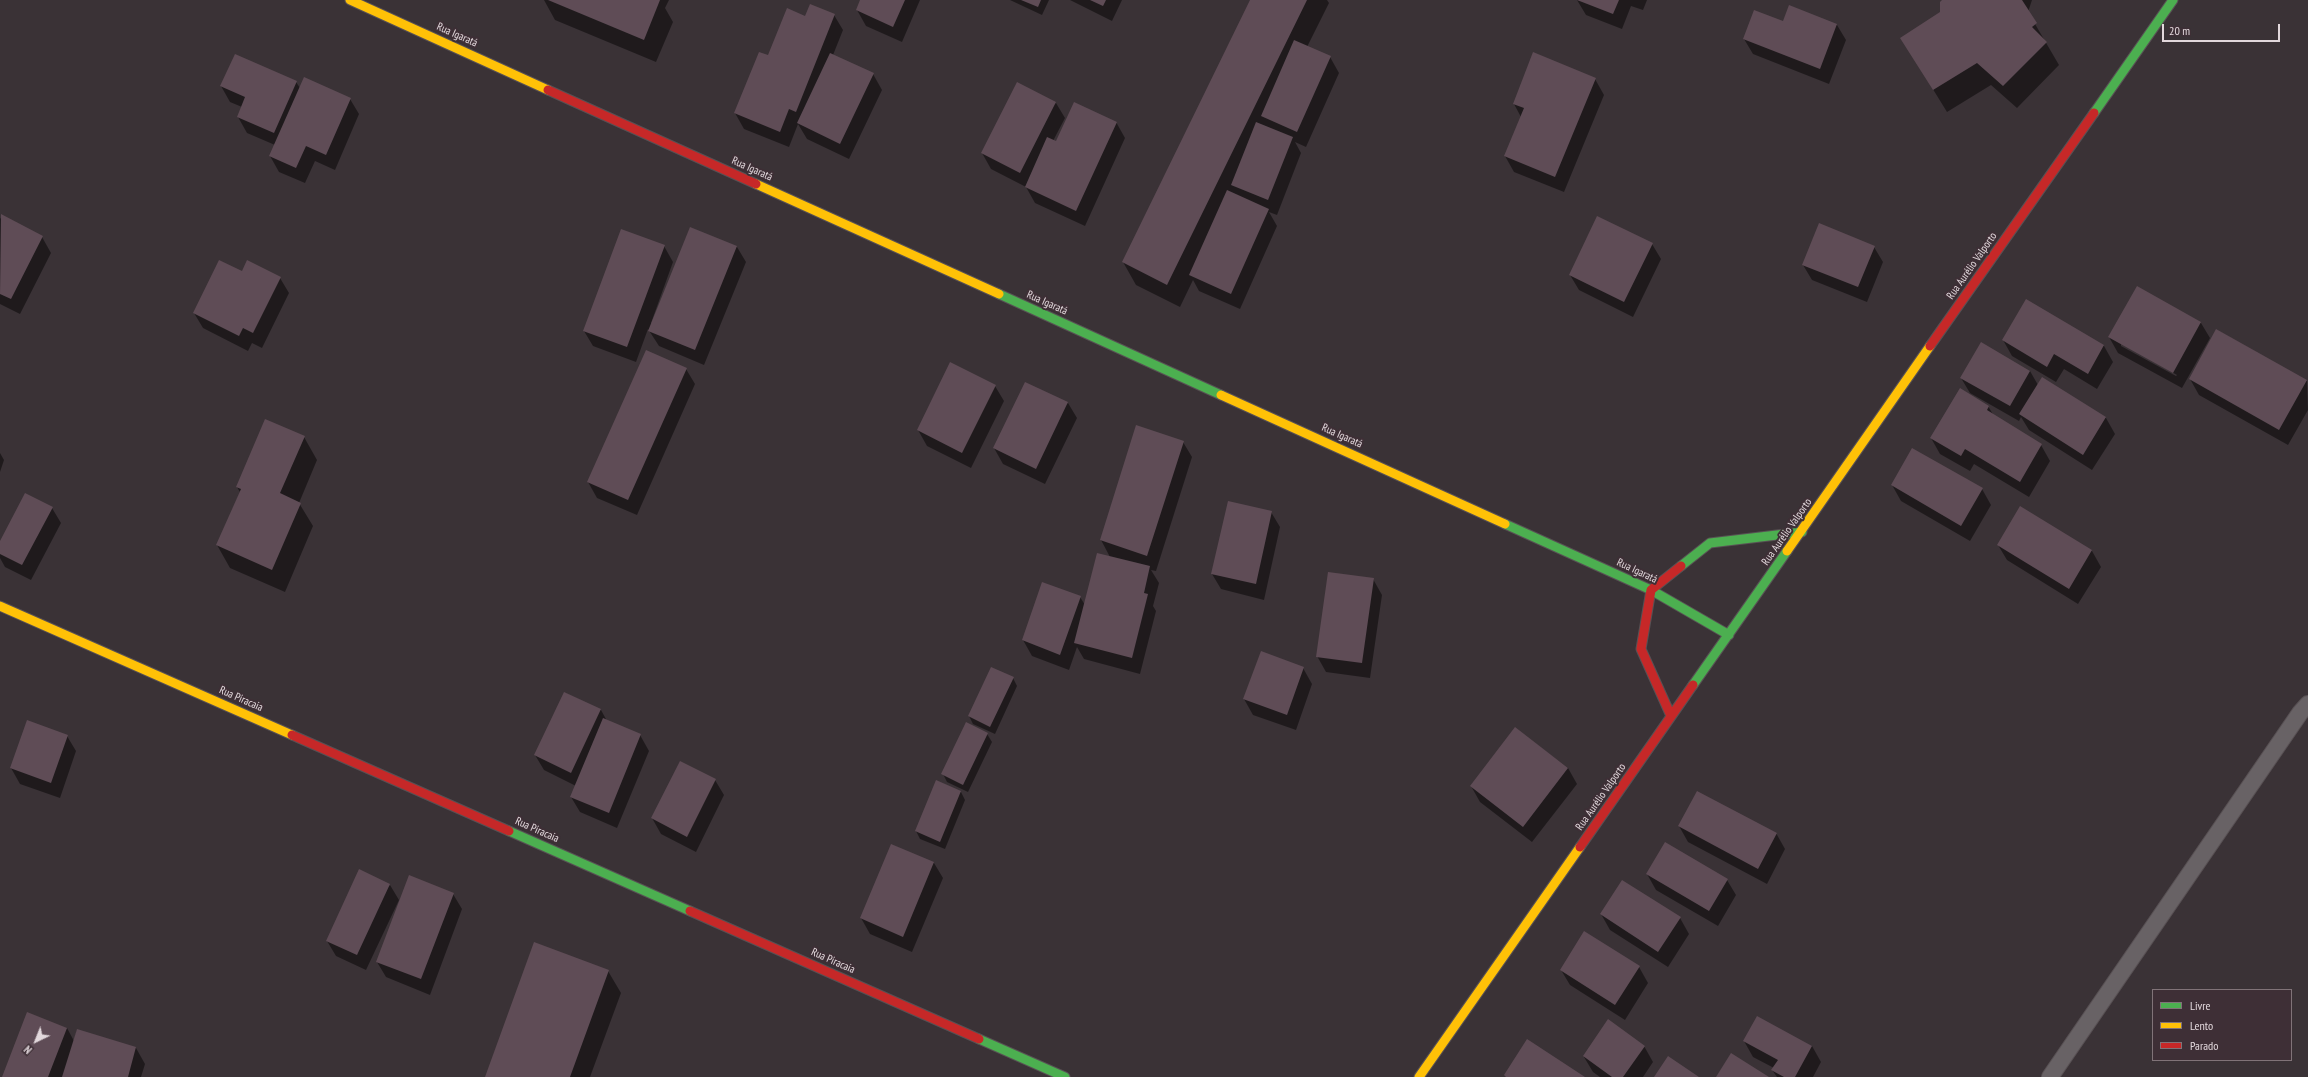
<!DOCTYPE html>
<html>
<head>
<meta charset="utf-8">
<style>
  body { margin:0 }
  #map { position:relative; width:2308px; height:1077px; overflow:hidden; background:#3a3236; font-family:"PT Sans Narrow",sans-serif }
  canvas { display:block }
  .legend { position:absolute; left:2152px; top:989px; width:140px; height:72px; box-sizing:border-box; background:#3e2f36; border:1px solid #807378; margin:0; padding:5px 7px; list-style:none; font-size:12px; color:#e2d8dc }
  .legend li { display:flex; align-items:center; gap:8px; height:20px }
  .legend b { width:20px; border:1px solid #807378 }
  .north { position:absolute; left:16px; top:1021px; width:40px; height:40px; -webkit-text-stroke:3px #3e2f36; paint-order:stroke; rotate:223deg; font-size:11px; font-weight:700; line-height:16px; text-align:center; color:#e2d8dc }
  .north::after { content:''; display:block; margin:auto; width:14px; height:18px; background:#e2d8dc; clip-path:polygon(50% 0,100% 100%,50% 72%,0 100%) }
  .scale { position:absolute; left:2162px; top:24px; width:118px; height:18px; box-sizing:border-box; border:2px solid #e2d8dc; border-top:0; padding-left:5px; font-size:12px; line-height:14px; white-space:nowrap; color:#e2d8dc; -webkit-text-stroke:3px #3e2f36; paint-order:stroke }
</style>
</head>
<body>
<div id="map">
<canvas width="2308" height="1077"></canvas>
<ul class="legend">
<li><b style="height:5px;background:#4caf50"></b>Livre</li>
<li><b style="height:5px;background:#ffc107"></b>Lento</li>
<li><b style="height:5px;background:#c62828"></b>Parado</li>
</ul>
<div class="north">N</div>
<div class="scale">20 m</div>
</div>
<script>
const g = document.querySelector('canvas').getContext('2d');
g.lineJoin = 'round';
function fillPath(path, color) { g.fillStyle = color; g.fill(path, 'evenodd'); }
const shape = rows => new Path2D(rows.map(r => 'M' + r).join(''));
function strokePath(path, color, width, dash) { g.strokeStyle = color; g.lineWidth = width; g.lineCap = dash ? 'butt' : 'round'; g.setLineDash(dash || []); g.stroke(path); }
function drawText(font, color, halo, rows, align = 'center') {
  g.font = font + ' "PT Sans Narrow",sans-serif'; g.lineWidth = 4; g.setLineDash([]); g.textBaseline = 'middle'; g.strokeStyle = halo; g.fillStyle = color; for (const [text, x, y, turn = 0] of rows) {
    g.save(); g.translate(x, y); g.rotate((+turn || 0) * Math.PI / 180); g.textAlign = isNaN(turn) ? turn : align; if (halo) g.strokeText(text, 0, 0); g.fillText(text, 0, 0); g.restore();
  }
}
fillPath(shape([
  [544,0,669,0,665,8,673,22,656,62,555,20],
  [861,0,920,0,902,42,866,26,857,10],
  [1010,0,1049,0,1042,15],
  [1070,0,1122,0,1112,21],
  [1251,0,1327,0,1329,3,1307,47,1330,57,1339,73,1306,147,1295,142,1301,153,1277,215,1269,212,1277,226,1240,309,1199,291,1193,280,1180,307,1136,285,1123,262],
  [1577,0,1647,0,1643,10,1631,6,1622,29,1586,15],
  [1943,0,2032,0,2028,12,2059,65,2017,108,1991,85,1947,112,1902,39,1942,13],
  [834,15,843,30,833,55,873,74,882,90,849,159,807,139,798,124,789,147,744,129,735,113,769,56,806,17],
  [1837,25,1846,40,1829,84,1753,54,1744,39],
  [1595,79,1604,95,1564,192,1514,172,1505,156,1521,117,1514,104],
  [296,82,300,88,350,99,359,114,335,170,315,161,305,183,279,172,270,156,275,145,247,133,238,117,242,107,230,102,221,86],
  [1056,103,1065,118,1053,141,1057,142,1116,122,1125,138,1085,226,1035,203,1026,187,991,169,982,153],
  [2,216,42,237,51,253,20,314,0,304,0,219],
  [691,228,737,247,746,262,704,365,659,346,648,329,636,362,593,346,584,331,664,246,673,262,651,323,652,324],
  [1652,244,1661,259,1633,317,1579,290,1570,275],
  [1874,247,1883,262,1867,302,1812,280,1803,265],
  [242,272,280,278,289,293,262,348,252,343,248,351,203,328,194,313],
  [2026,301,2104,346,2113,362,2097,389,2064,369,2056,382,2012,356,2003,340],
  [2201,323,2210,338,2182,388,2118,353,2109,337],
  [2121,343,2177,375,2176,376,2121,346],
  [2217,330,2307,381,2308,410,2288,445,2199,395,2190,379],
  [686,369,695,384,637,515,597,498,588,482],
  [2030,371,2038,385,2042,378,2106,418,2115,434,2092,470,2029,430,2021,417,2019,421,1970,393,1961,378],
  [995,386,1004,401,971,468,927,446,918,430],
  [1068,403,1077,418,1045,484,1003,464,994,448],
  [1988,406,1994,416,2041,445,2050,461,2029,497,1974,464,1970,471,1940,454,1931,438],
  [1137,426,1183,442,1192,457,1156,571,1151,570,1159,583,1153,606,1156,611,1140,674,1084,659,1077,647,1069,670,1032,656,1023,640,1080,597,1085,605,1110,557,1101,540],
  [304,437,317,460,299,503,313,526,285,592,230,568,217,545,240,492,237,487],
  [0,453,4,460,0,472],
  [1892,485,1982,489,1991,505,1970,541,1901,501],
  [52,508,61,523,31,580,5,567,0,558,0,543],
  [2020,508,2092,551,2101,567,2078,604,2007,560,1998,545],
  [1271,512,1280,527,1264,600,1221,589,1212,574],
  [1373,579,1382,595,1370,678,1326,672,1317,656],
  [1303,668,1312,684,1296,730,1253,715,1244,699],
  [1013,678,1017,686,995,734,973,724,969,716],
  [565,693,601,710,607,721,640,735,649,751,617,828,580,812,571,797,576,786,544,770,535,755],
  [28,722,67,736,76,751,60,798,20,784,11,768],
  [1515,728,1568,768,1577,784,1532,842,1480,802,1471,786],
  [987,734,992,742,968,792,947,782,943,774],
  [715,780,724,795,696,852,661,834,652,818],
  [937,781,961,792,965,800,945,849,920,839,916,831],
  [1679,826,1776,833,1785,849,1767,884,1688,842],
  [892,845,934,863,943,878,912,952,870,934,861,918],
  [1647,874,1727,880,1736,895,1718,926,1656,890],
  [390,885,399,900,366,970,336,956,327,941],
  [453,894,462,909,430,995,386,977,377,962],
  [1601,914,1680,918,1689,934,1668,967,1610,930],
  [1584,933,1639,967,1648,983,1625,1020,1570,985,1561,970],
  [608,971,621,993,590,1077,486,1077],
  [67,1028,74,1041,77,1030,136,1048,145,1064,141,1077,3,1077],
  [1744,1041,1812,1046,1821,1062,1813,1077,1777,1077,1772,1070,1774,1068,1753,1057],
  [1644,1046,1653,1062,1643,1077,1600,1077,1593,1072,1584,1057]
]), '#0007');
fillPath(shape([
  [548,0,660,0,644,40],
  [860,0,905,0,893,27,856,10],
  [1021,0,1041,0,1038,7],
  [1090,0,1106,0,1103,6],
  [1250,0,1307,0,1167,285,1122,262],
  [1577,0,1619,0,1613,14],
  [1942,0,2022,0,2037,23,2032,27,2047,42,2003,86,1977,63,1933,90,1900,38,1940,12,1940,2],
  [810,4,835,14,796,112,789,109,780,132,734,113,759,52,768,55,787,8,805,16],
  [1789,5,1837,24,1820,69,1743,39,1754,10,1783,21],
  [1294,40,1331,56,1297,132,1261,116],
  [1533,52,1596,78,1555,177,1504,156,1524,108,1513,104],
  [830,53,874,73,840,144,797,123],
  [235,54,297,81,274,133,237,117,245,97,220,86],
  [304,77,351,98,326,155,306,146,296,168,269,156],
  [1017,82,1056,102,1020,173,981,153],
  [1074,102,1117,122,1076,211,1025,187,1047,137,1056,141],
  [1256,122,1293,137,1268,200,1231,185],
  [1227,190,1269,209,1231,294,1189,275],
  [1,214,43,236,11,299,0,294],
  [1597,216,1653,243,1624,302,1569,275],
  [1819,223,1875,246,1858,287,1802,265],
  [690,227,737,246,695,350,648,331],
  [621,229,665,245,627,347,583,331],
  [219,260,242,271,247,260,281,277,253,333,243,328,239,336,193,313],
  [2137,286,2201,322,2173,373,2108,337],
  [2026,299,2104,345,2088,374,2054,354,2047,367,2002,340],
  [2216,329,2307,380,2279,430,2189,379],
  [1981,342,2030,371,2010,406,1960,378],
  [646,350,687,368,628,500,587,482],
  [950,362,996,385,962,453,917,430],
  [2042,377,2106,417,2083,455,2019,414],
  [1025,382,1068,402,1036,469,993,448],
  [1960,388,1989,406,1987,410,2042,444,2020,482,1965,449,1961,456,1930,438],
  [265,419,305,436,280,493,301,503,272,570,216,545,241,489,236,487],
  [1136,425,1184,441,1147,556,1100,540],
  [1912,448,1983,488,1961,526,1891,485],
  [25,493,53,507,22,565,0,554,0,541],
  [1228,501,1272,511,1256,584,1211,574],
  [2020,506,2092,550,2069,589,1997,545],
  [1097,553,1150,566,1144,593,1148,594,1132,658,1074,643],
  [1328,572,1374,578,1362,663,1316,657],
  [1042,582,1081,596,1060,655,1022,640],
  [1261,651,1304,667,1287,715,1243,699],
  [991,667,1014,677,990,727,968,716],
  [564,692,601,709,571,773,534,755],
  [603,718,641,734,609,813,570,797],
  [27,720,68,735,51,783,10,768],
  [966,722,988,733,963,785,941,774],
  [1515,727,1568,768,1523,827,1470,786],
  [680,761,716,779,687,837,651,818],
  [936,780,961,791,940,842,915,831],
  [1697,791,1777,833,1758,869,1678,826],
  [1665,842,1728,879,1709,911,1646,874],
  [891,844,934,862,903,937,860,918],
  [359,869,390,884,357,955,326,941],
  [409,875,454,893,421,979,376,962],
  [1622,880,1681,917,1658,952,1600,914],
  [1584,931,1640,966,1615,1005,1560,970],
  [534,942,609,970,570,1077,485,1077],
  [27,1012,67,1028,48,1077,2,1077],
  [1757,1016,1812,1046,1795,1077,1784,1077,1771,1070,1778,1060,1743,1041],
  [1608,1019,1645,1046,1623,1077,1612,1077,1583,1056],
  [77,1029,136,1047,128,1077,62,1077],
  [1527,1039,1585,1077,1506,1077,1504,1075],
  [1731,1053,1769,1077,1716,1077],
  [1668,1056,1699,1077,1654,1077]
]), '#5f4c56');
const lane = shape([
  [2050,1077,2300,713,2308,704]
]);
const fast = shape([
  [2094,113,2173,0],
  [999,294,1221,395],
  [1505,524,1651,590,1729,635],
  [1681,566,1710,543,1802,532],
  [1693,685,1787,551],
  [509,831,690,911],
  [979,1039,1065,1077]
]);
const slow = shape([
  [350,0,548,90],
  [756,184,999,294],
  [1221,395,1505,524],
  [1787,551,1930,346],
  [0,606,292,735],
  [1419,1077,1580,847]
]);
const jam = shape([
  [548,90,756,184],
  [1930,346,2094,113],
  [1671,716,1641,649,1651,590,1681,566],
  [292,735,509,831],
  [1580,847,1693,685],
  [690,911,979,1039]
]);
strokePath(lane, '#585154', 18);
strokePath(fast, '#585154', 11);
strokePath(slow, '#585154', 11);
strokePath(jam, '#585154', 11);
strokePath(lane, '#686265', 16);
strokePath(fast, '#4caf50', 9);
strokePath(slow, '#ffc107', 9);
strokePath(jam, '#c62828', 9);
drawText('11px', '#e2d8dc', '#3e2f36', [
  ["Rua Igaratá",457,35,24],
  ["Rua Igaratá",752,169,24],
  ["Rua Aurélio Valporto",1972,266,-55],
  ["Rua Igaratá",1047,303,24],
  ["Rua Igaratá",1342,436,24],
  ["Rua Aurélio Valporto",1787,532,-55],
  ["Rua Igaratá",1637,571,25],
  ["Rua Piracaia",241,699,24],
  ["Rua Aurélio Valporto",1601,797,-55],
  ["Rua Piracaia",537,830,24],
  ["Rua Piracaia",833,961,24]
]);
</script>
</body>
</html>
